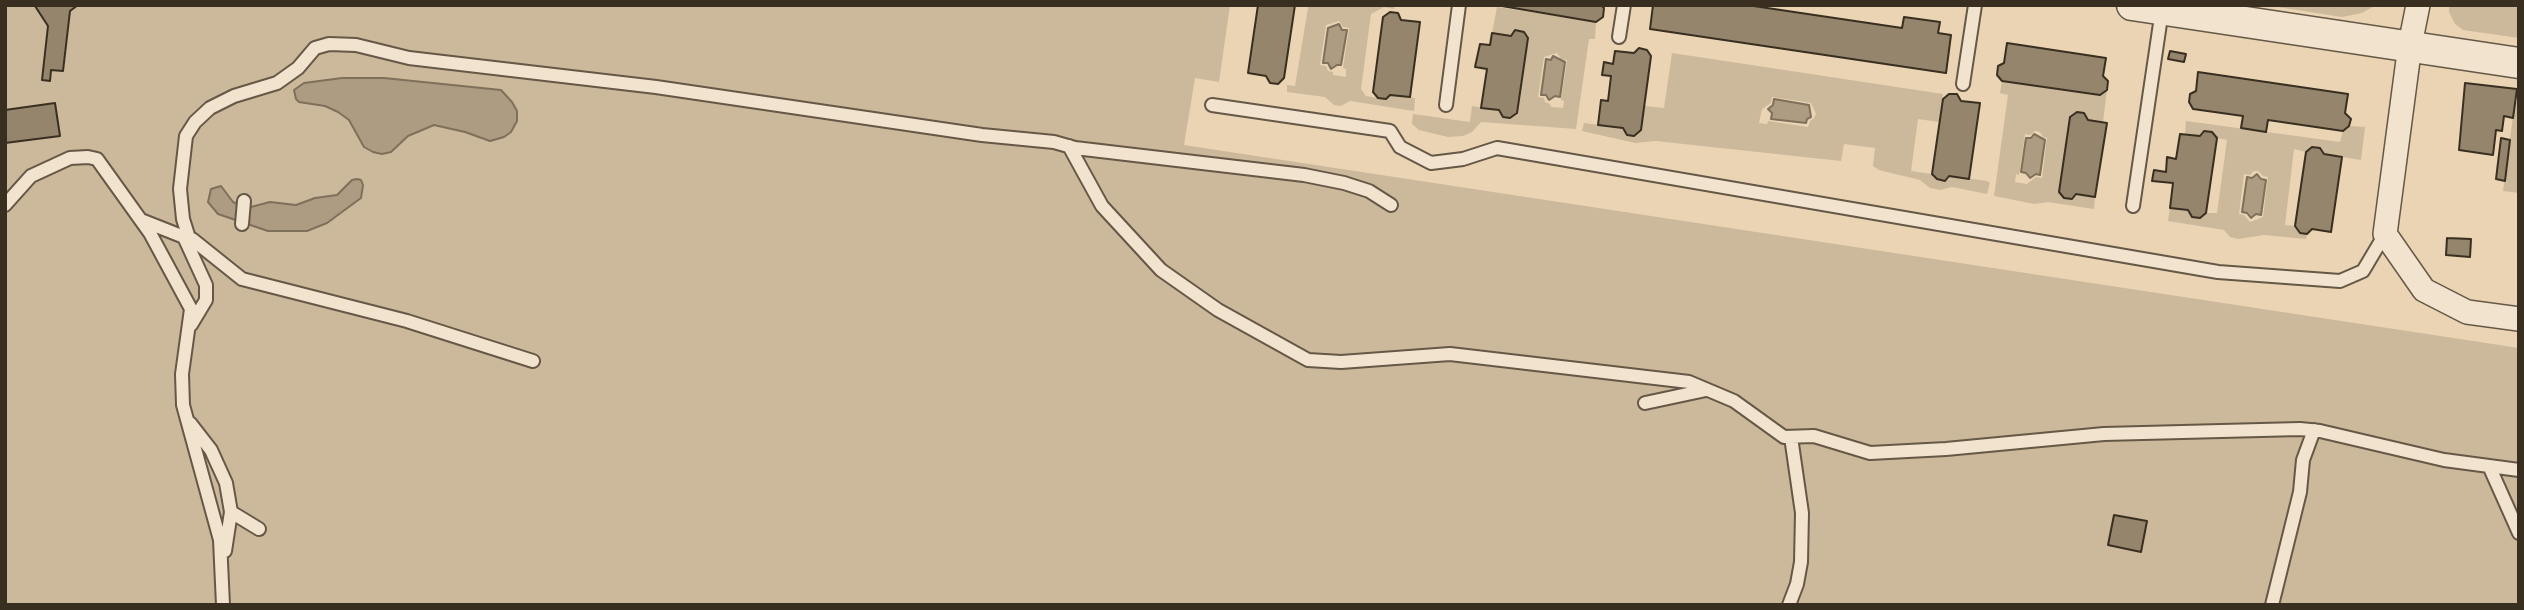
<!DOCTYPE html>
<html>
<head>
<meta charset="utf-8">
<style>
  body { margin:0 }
  #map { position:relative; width:2524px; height:610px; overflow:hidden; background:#ead4b4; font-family:"Sorts Mill Goudy",serif }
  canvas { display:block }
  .frame { position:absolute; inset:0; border:7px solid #392f21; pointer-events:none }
</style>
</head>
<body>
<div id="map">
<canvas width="2524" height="610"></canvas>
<div class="frame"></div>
</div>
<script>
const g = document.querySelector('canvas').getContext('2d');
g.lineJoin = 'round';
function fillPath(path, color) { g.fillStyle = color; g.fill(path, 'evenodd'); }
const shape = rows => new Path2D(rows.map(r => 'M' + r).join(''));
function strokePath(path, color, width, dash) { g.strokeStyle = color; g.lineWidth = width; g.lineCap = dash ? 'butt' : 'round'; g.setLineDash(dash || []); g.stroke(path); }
fillPath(shape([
  [5,5,1230,5,1219,82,1195,78,1184,145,2519,348,2519,605,5,605],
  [1306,5,1394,5,1394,9,1384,7,1371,14,1361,89,1366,96,1378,98,1386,99,1390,95,1415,98,1414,111,1350,101,1341,106,1334,105,1325,97,1287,92,1287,85,1295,86,1308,8],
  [1339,21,1343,27,1349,28,1343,68,1346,69,1346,77,1333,75,1333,72,1328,71,1326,66,1320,65,1326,25],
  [2265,5,2376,5,2362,13,2342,17],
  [2449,5,2519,5,2519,38,2463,30,2455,24,2449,12],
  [1497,7,1596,22,1595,39,1589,39,1576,129,1481,122,1472,132,1463,136,1448,137,1419,130,1412,124,1413,114,1470,122,1472,106,1499,110,1510,118,1517,113,1528,38,1524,32,1516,31,1511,36,1492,33],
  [1557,53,1561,59,1567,60,1561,100,1564,101,1563,108,1551,107,1550,104,1545,102,1544,98,1538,97,1544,57],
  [1672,53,1943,94,1939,122,1918,119,1911,171,1932,174,1937,179,1944,181,1949,176,1987,181,1990,183,1987,194,1952,187,1940,190,1930,188,1920,180,1879,170,1873,166,1875,148,1844,144,1841,161,1656,141,1635,143,1582,131,1584,123,1623,128,1627,135,1634,136,1641,131,1645,106,1664,108],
  [1772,97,1811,103,1816,114,1814,118,1810,121,1808,127,1768,121,1767,124,1759,123,1762,109,1771,103],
  [2002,81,2100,95,2107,90,2103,122,2088,120,2084,113,2077,112,2070,117,2059,192,2064,198,2072,199,2076,194,2095,197,2094,209,2048,202,2034,204,1994,196,2008,95,2000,93],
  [2035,131,2040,132,2043,137,2047,138,2042,178,2036,177,2027,184,2015,182,2016,174,2019,175,2025,134,2030,135],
  [2515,101,2519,102,2519,193,2503,191],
  [2186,121,2340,142,2343,131,2349,126,2365,127,2361,160,2324,154,2320,148,2312,147,2306,152,2294,149,2285,225,2295,226,2300,233,2307,234,2306,239,2264,235,2238,239,2230,237,2224,230,2168,221,2170,208,2188,210,2192,217,2199,218,2206,213,2217,213,2227,140,2217,138,2212,132,2204,131,2200,136,2185,134],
  [2254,171,2258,171,2263,176,2268,177,2263,217,2250,222,2244,215,2239,214,2244,174,2250,175]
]), '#ccb89b');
const water = shape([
  [1339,24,1342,30,1347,30,1341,65,1337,65,1331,69,1328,63,1323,63,1328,28,1339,24],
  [1553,56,1565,62,1560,97,1555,96,1549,100,1546,95,1541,95,1546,59,1551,60,1553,56],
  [342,78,384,78,501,90,512,102,517,111,517,121,511,132,504,137,490,141,465,132,434,125,408,136,391,152,382,154,373,152,364,147,349,120,338,112,325,106,299,102,296,99,294,90,304,83,342,78],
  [1774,99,1809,105,1811,117,1807,119,1806,123,1771,119,1772,113,1768,109,1773,105,1774,99],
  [2034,134,2045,140,2040,175,2036,174,2030,178,2026,173,2021,172,2026,138,2031,138,2034,134],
  [2257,174,2261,179,2266,180,2261,215,2256,214,2251,218,2247,213,2242,212,2247,177,2252,178,2257,174],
  [357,179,361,180,363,185,361,198,327,223,307,231,268,231,218,214,208,202,211,189,221,186,233,202,247,208,270,202,296,205,315,198,337,195,352,180,357,179]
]);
fillPath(water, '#ae9c82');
strokePath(water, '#7f705b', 2);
const building = shape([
  [20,5,78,5,70,11,63,71,51,70,50,81,42,80,48,26,35,6,20,5],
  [1258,5,1295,5,1284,78,1278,84,1270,83,1266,76,1248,73,1258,5],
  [1496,5,1601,5,1604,8,1603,17,1596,22,1496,5],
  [1653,5,1747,5,1902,28,1904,17,1940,22,1938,33,1951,35,1946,73,1650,29,1653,5],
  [1390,12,1398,13,1401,20,1420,22,1410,97,1390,95,1386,99,1378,98,1373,92,1383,17,1390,12],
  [1515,30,1524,32,1528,38,1517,113,1510,118,1503,117,1499,110,1481,108,1487,69,1475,67,1480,44,1490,45,1492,33,1511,36,1515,30],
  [2007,43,2106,58,2103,76,2108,81,2107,90,2100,95,2002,81,1997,75,1998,66,2004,63,2007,43],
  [1639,48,1647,50,1651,56,1641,130,1634,136,1627,135,1623,128,1598,125,1601,100,1608,101,1611,76,1602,75,1604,62,1613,64,1615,51,1634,53,1639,48],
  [2170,51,2186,54,2184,62,2168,59,2170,51],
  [2198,72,2348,94,2345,113,2351,119,2349,126,2343,131,2268,120,2266,132,2241,128,2243,116,2193,109,2189,102,2190,94,2196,91,2198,72],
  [2465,83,2517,89,2513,118,2504,116,2502,131,2496,130,2493,155,2459,150,2465,83],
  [1949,94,1957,94,1961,101,1980,103,1969,179,1949,176,1945,181,1937,179,1932,174,1943,99,1949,94],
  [55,103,60,136,5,143,5,110,55,103],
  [2077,112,2084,113,2088,120,2107,123,2095,197,2076,194,2072,199,2064,198,2059,192,2070,117,2077,112],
  [2204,131,2212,132,2217,138,2206,213,2200,218,2192,217,2188,210,2170,208,2173,183,2152,181,2154,170,2166,172,2167,157,2176,159,2180,134,2200,136,2204,131],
  [2501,138,2510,140,2505,181,2496,179,2501,138],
  [2312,147,2320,148,2324,154,2342,157,2331,232,2312,229,2307,234,2300,233,2295,226,2306,152,2312,147],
  [2447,238,2471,239,2470,257,2446,255,2447,238],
  [2114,515,2147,521,2141,552,2108,545,2114,515]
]);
fillPath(building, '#95856d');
strokePath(building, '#392f21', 2);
const service = shape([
  [1619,37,1624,5],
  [1963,84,1975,5],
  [1212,105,1390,131,1400,147,1431,163,1463,159,1497,148,2218,272,2340,281,2363,271,2385,234],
  [1446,105,1459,5],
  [1069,146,1102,206,1161,270,1218,310,1308,360,1341,362,1450,354,1689,382,1734,401,1784,437,1814,436,1870,453,1946,449,2104,434,2300,429,2320,431,2444,460,2519,470],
  [5,205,31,176,70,158,88,157,97,159,150,233,191,309,182,374,183,405,220,540,223,605],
  [2133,206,2162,10],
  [141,220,184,237,206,285,206,300,191,325],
  [242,224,244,201],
  [184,237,192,239,242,279,407,321,533,361],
  [189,238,183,219,180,189,186,136,195,122,210,108,234,96,277,83,298,68,315,48,329,44,356,45,409,58,656,87,982,135,1054,142,1075,148,1304,175,1344,183,1369,191,1391,205],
  [1645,403,1706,390],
  [190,423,211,450,226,483,231,512,225,551],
  [2490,468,2519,533],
  [231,512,259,529],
  [1789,605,1797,584,1801,562,1802,513,1791,437],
  [2272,605,2300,492,2303,460,2314,430]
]);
const minor = shape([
  [2418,5,2410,45,2385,234,2424,290,2467,312,2519,319]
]);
const tertiary = shape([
  [2132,5,2519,63]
]);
strokePath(service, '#655846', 16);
strokePath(minor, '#655846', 26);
strokePath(tertiary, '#655846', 33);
strokePath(service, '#f1e3ce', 12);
strokePath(minor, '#f1e3ce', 23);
strokePath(tertiary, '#f1e3ce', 30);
</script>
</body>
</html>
